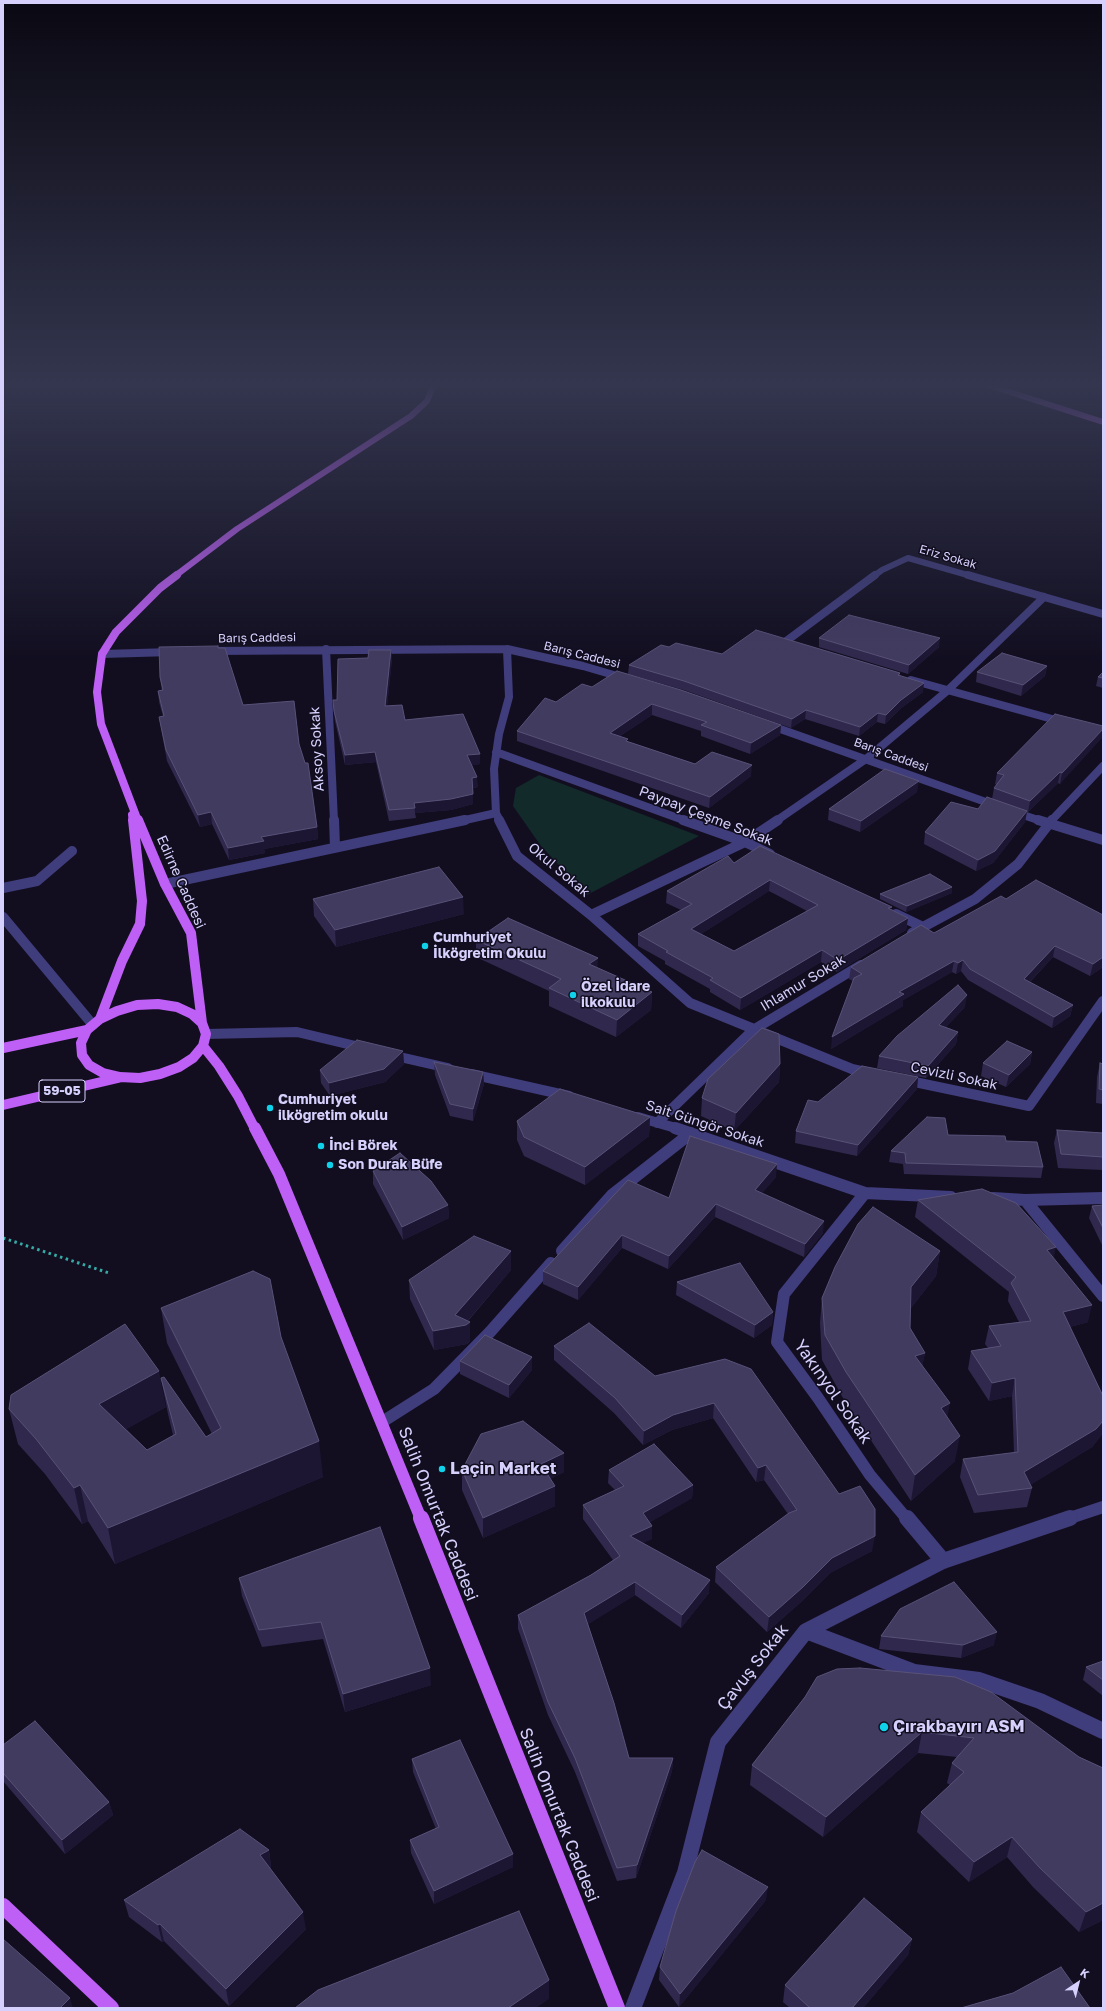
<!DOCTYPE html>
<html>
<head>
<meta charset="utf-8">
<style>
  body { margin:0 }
  #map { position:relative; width:1106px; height:2011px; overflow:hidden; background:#120e20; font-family:"Golos Text",sans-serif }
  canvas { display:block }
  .frame { position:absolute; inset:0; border:4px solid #d6d1fc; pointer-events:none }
  .north { position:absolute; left:1058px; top:1963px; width:40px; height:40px; -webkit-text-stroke:3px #120e20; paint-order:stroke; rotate:35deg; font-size:11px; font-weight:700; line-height:16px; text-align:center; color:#d6d1fc }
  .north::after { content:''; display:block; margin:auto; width:14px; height:18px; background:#d6d1fc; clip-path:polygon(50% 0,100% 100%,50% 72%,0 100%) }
</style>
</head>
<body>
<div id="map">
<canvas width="1106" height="2011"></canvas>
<div class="frame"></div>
<div class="north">K</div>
</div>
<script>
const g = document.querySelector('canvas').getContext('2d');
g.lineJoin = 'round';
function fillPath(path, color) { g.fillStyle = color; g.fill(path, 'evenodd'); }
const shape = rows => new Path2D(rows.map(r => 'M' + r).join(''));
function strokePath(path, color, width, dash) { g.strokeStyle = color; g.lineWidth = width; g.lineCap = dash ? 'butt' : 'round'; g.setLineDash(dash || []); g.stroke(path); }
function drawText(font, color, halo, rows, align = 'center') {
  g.font = font + ' "Golos Text",sans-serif'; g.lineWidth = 3; g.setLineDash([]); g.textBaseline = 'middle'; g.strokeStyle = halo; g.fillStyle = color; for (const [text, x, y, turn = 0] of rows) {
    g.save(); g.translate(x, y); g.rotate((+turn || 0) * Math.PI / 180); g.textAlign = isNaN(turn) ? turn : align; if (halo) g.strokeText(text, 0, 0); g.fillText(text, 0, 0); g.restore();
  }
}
fillPath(shape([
  [539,775,699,836,587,895,541,846,513,806,516,788]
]), '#122a29');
strokePath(shape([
  [3,1238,109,1273]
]), '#36aba5', 3, [2.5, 3.5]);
strokePath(shape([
  [874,576,882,570,908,558,971,576]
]), '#403d7c', 6);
strokePath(shape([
  [968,575,1103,614],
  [785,642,875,575],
  [326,649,334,821],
  [212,651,507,649,583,666,624,678],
  [102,654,172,652],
  [911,680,1063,722],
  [769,725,997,806],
  [496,752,686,821],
  [1014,812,1041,821],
  [461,821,496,813],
  [500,821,496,813,494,769,499,734,509,697,507,649],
  [776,821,866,759,947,691,1044,597],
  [1051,821,1103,766]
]), '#403d7c', 8);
strokePath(shape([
  [334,820,335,847],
  [499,820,517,856,591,915,690,1003,852,1069,870,1073],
  [683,820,745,842,770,854],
  [1038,820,1103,840],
  [165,884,465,820],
  [3,888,37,881,72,851],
  [896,914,923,927],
  [591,915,745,842,778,820],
  [3,917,93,1025],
  [912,933,975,899,1018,864,1052,820],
  [206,1034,297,1032,364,1048],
  [391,1055,448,1068],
  [471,1074,569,1096],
  [905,1080,1029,1106,1103,1001],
  [638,1117,679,1129],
  [657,1123,753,1030,861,965]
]), '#403d7c', 10);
strokePath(shape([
  [675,1128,865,1193,951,1197],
  [865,1193,784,1294,777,1342,818,1398,870,1475,907,1519],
  [993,1198,1025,1200,1103,1198],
  [1025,1200,1103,1296],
  [562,1251,612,1195,691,1133],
  [382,1422,434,1389,490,1332,551,1263],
  [1067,1519,1103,1507]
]), '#403d7c', 12);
strokePath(shape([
  [907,1518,943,1561],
  [806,1631,914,1672,979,1680,1040,1701,1103,1731],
  [633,2008,685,1873,718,1742,806,1631,943,1561,1070,1518]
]), '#403d7c', 16);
strokePath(shape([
  [979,382,1103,422],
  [175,576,237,529,411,416,427,401,435,382]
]), '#be5ff5', 6);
strokePath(shape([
  [132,815,133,821],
  [138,821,101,724,97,692,102,654,116,632,160,588,177,575]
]), '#be5ff5', 8);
strokePath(shape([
  [138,820,165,884,191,933,202,1023],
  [158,1004,177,1007,192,1014,202,1023,206,1034,203,1046,193,1058,179,1067,160,1074,140,1078,120,1077,103,1073,89,1065,82,1055,81,1043,87,1030,100,1019,117,1011,137,1005,158,1004],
  [100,1019,122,961,140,924,142,901,133,820],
  [203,1046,219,1066,238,1096,255,1129],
  [3,1048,87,1030],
  [3,1105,118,1078]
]), '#be5ff5', 10);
strokePath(shape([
  [255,1128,279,1174,421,1519]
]), '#be5ff5', 12);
strokePath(shape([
  [421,1518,617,2008],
  [3,1906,111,2008]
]), '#be5ff5', 16);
fillPath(shape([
  [1007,382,1041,382,1024,388],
  [819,638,939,647,908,674,819,647],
  [669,647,722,654,900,673,900,676,923,692,900,709,885,724,877,722,859,736,805,719,791,728,684,690,628,674,629,665],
  [218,648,243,705,299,744,317,827,318,839,264,849,265,853,229,860,212,824,200,827,167,761,159,717,163,716,159,702,158,691,162,691,160,677],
  [391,650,392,659,387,706,405,720,480,764,472,765,478,787,473,788,473,804,451,810,415,813,416,818,389,821,376,762,345,765,335,721,334,711,337,700,368,658],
  [1047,666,1045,676,1021,696,976,682,977,672],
  [1103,672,1103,688,1096,686,1098,677],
  [592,687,781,725,780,735,750,754,701,736,701,731,652,715,620,736,628,742,695,764,751,776,709,808,517,741,517,731,556,702],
  [1103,726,1060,784,1058,783,1028,812,1027,812,1025,822,993,863,976,871,924,844,925,832,978,809,992,799,994,788,997,785,995,784,997,773],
  [917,792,860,832,828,820,829,809],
  [734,863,891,909,908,918,906,930,837,972,821,962,740,1010,710,992,710,989,665,964,665,961,638,946,638,934,681,910,666,903,667,891],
  [769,891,807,911,734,951,701,934],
  [952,893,906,912,880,899,880,894],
  [313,899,464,914,336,947,314,916],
  [1006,899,1103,915,1103,967,1090,976,1053,957,1030,982,1073,1005,1070,1016,1052,1028,968,980,961,971,956,974,952,972,903,1000,903,1006,831,1049,853,981,849,979,851,967,934,933],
  [476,940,598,968,652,992,651,1010,616,1037,549,1006,549,991,476,957],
  [965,1007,946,1027,958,1032,956,1044,926,1078,877,1068,879,1056],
  [403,1051,404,1064,385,1082,330,1096,321,1083,320,1070],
  [1032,1052,1030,1064,1006,1087,981,1076,983,1063],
  [434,1062,483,1072,484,1084,473,1121,450,1116,435,1075],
  [1100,1063,1103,1064,1103,1104,1096,1103,1097,1077],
  [780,1064,779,1082,734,1131,701,1116,702,1098],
  [918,1077,917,1089,857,1156,795,1143,796,1131,818,1102],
  [650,1117,649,1136,585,1185,524,1156,517,1140,517,1121],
  [1057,1130,1103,1133,1103,1170,1058,1168,1054,1143],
  [948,1135,1006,1141,1043,1167,1041,1178,904,1174,903,1164,889,1162,891,1151],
  [373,1171,448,1205,449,1218,403,1240,373,1184],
  [776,1177,762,1193,823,1233,804,1257,715,1217,668,1269,622,1248,578,1300,543,1284,543,1271,669,1198],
  [918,1200,1053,1258,1088,1322,1070,1327,1103,1396,1103,1433,1092,1447,1030,1485,1032,1488,1027,1507,974,1513,960,1477,963,1459,1014,1453,1012,1396,989,1401,968,1369,971,1351,988,1348,985,1344,989,1326,1019,1322,1008,1301,1009,1292,915,1217],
  [1103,1205,1103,1247,1089,1218,1092,1206],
  [511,1251,511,1270,468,1321,470,1322,470,1341,467,1344,434,1350,410,1299,409,1280],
  [940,1251,936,1276,911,1308,910,1328,925,1353,922,1366,947,1417,955,1461,911,1501,843,1398,822,1360,820,1323,822,1298],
  [677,1282,773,1312,772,1325,754,1338,676,1295],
  [161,1308,281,1337,323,1477,115,1564,88,1521,82,1524,45,1474,18,1444,9,1409,166,1407,126,1429,147,1450,173,1435,168,1414,161,1378,206,1437,212,1434,167,1343],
  [554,1346,655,1376,725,1359,872,1551,830,1573,801,1602,767,1632,715,1582,716,1567,788,1514,764,1480,756,1482,713,1418,672,1430,643,1445,614,1413,554,1360],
  [532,1357,532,1370,509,1398,460,1374,460,1361],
  [462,1470,564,1472,550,1479,555,1486,555,1506,483,1538,462,1490],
  [609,1470,693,1485,692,1498,650,1522,652,1526,652,1539,642,1543,709,1593,681,1628,635,1595,588,1624,629,1758,673,1758,672,1771,636,1878,617,1881,575,1772,548,1715,518,1629,518,1615,591,1575,613,1560,583,1519,583,1505,615,1490,608,1483],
  [380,1527,431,1685,345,1712,323,1639,262,1647,242,1596,239,1578],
  [881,1636,994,1645,961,1658,879,1649],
  [1103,1661,1103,1696,1083,1680,1086,1667],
  [805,1697,1079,1757,1103,1768,1103,1920,1079,1932,1033,1887,1007,1857,969,1882,917,1832,921,1812,950,1785,947,1783,952,1763,957,1757,918,1753,823,1837,750,1785,752,1765],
  [3,1745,109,1802,113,1815,65,1854,3,1781],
  [412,1759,513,1867,434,1904,411,1853,410,1840,436,1829,413,1772],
  [269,1850,271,1867,270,1868,306,1929,229,2006,164,1941,162,1942,129,1917,124,1900],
  [766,1900,679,2007,659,1980,660,1967],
  [912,1939,908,1955,863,2008,790,2008,783,2002,785,1985]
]), '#30294d');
fillPath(shape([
  [1025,382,1041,382,1024,388],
  [940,638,939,647,908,674,909,665],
  [391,650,392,659,386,716,385,706],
  [1047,666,1045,676,1021,696,1023,685],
  [924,683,923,692,900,709,885,724,886,715,901,700],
  [652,704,652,715,609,743,610,733],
  [806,710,805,719,791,728,792,719],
  [878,713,877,722,859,736,860,727],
  [781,725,780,735,750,754,751,743],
  [1103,729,1103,737,1060,784,1062,773],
  [375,752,376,762,345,765,345,755],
  [480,754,480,764,467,766,467,755],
  [752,765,751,776,709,808,710,797],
  [1060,772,1058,783,1028,812,1030,801],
  [477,777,478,787,472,788,472,778],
  [919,781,917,792,860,832,861,821],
  [473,794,473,804,451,810,415,813,414,803],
  [1027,811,1025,822,993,863,976,871,978,860],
  [211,812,212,824,200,827,198,815],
  [317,827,318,839,264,849,265,853,229,860,228,848,261,837],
  [770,880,769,891,690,941,691,929],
  [952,887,952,893,906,912,907,906],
  [463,897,464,914,336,947,335,930],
  [908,918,906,930,837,972,838,960],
  [1055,946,1053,957,1022,990,1024,979],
  [822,950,821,962,740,1010,741,998],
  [1103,957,1103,967,1090,976,1093,964],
  [598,958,597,976,589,964],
  [963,960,961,971,956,974,958,963],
  [954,961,952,972,903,1000,903,1006,831,1049,832,1037,899,992],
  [652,992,651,1010,616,1037,617,1020],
  [967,995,965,1007,937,1037,939,1025],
  [1073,1005,1070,1016,1052,1028,1054,1017],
  [958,1032,956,1044,926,1078,928,1066],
  [403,1051,404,1064,385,1082,330,1096,329,1083],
  [1032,1052,1030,1064,1006,1087,1009,1075],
  [780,1064,779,1082,734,1131,736,1113],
  [483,1072,484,1084,473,1121,473,1109],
  [918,1077,917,1089,857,1156,858,1145],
  [650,1117,649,1136,585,1185,585,1167],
  [777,1164,776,1177,754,1203,755,1190],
  [716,1204,715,1217,668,1269,669,1256],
  [448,1205,449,1218,403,1240,402,1227],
  [824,1221,823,1233,804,1257,805,1244],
  [622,1235,622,1248,578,1300,578,1287],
  [1056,1247,1052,1265,1047,1250],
  [511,1251,511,1270,463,1326,470,1322,470,1341,467,1344,434,1350,433,1331,455,1315],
  [940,1251,936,1276,908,1312,911,1287],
  [1092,1305,1088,1322,1059,1330,1063,1312],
  [773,1312,772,1325,754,1338,755,1325],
  [925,1353,920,1378,915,1356],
  [532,1357,532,1370,509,1398,509,1385],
  [159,1371,166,1407,107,1440,99,1404],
  [1015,1378,1012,1396,989,1401,992,1383],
  [714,1403,713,1418,672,1430,643,1445,644,1431,673,1415],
  [950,1403,945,1429,941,1408],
  [1103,1421,1103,1433,1092,1447,1022,1490,1024,1472],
  [960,1436,955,1461,911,1501,915,1475],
  [319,1441,323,1477,115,1564,108,1528],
  [564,1453,564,1472,541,1484,541,1464],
  [766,1465,764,1480,756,1482,758,1468],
  [80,1485,88,1521,82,1524,74,1488],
  [693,1485,692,1498,642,1527,643,1513],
  [555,1486,555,1506,483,1538,483,1518],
  [652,1526,652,1539,629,1550,630,1536],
  [875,1536,872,1551,830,1573,801,1602,767,1632,769,1617,832,1558],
  [710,1580,709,1593,681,1628,682,1615],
  [635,1582,635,1595,584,1627,584,1613],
  [997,1632,994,1645,961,1658,963,1645],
  [430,1668,431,1685,345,1712,343,1694],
  [922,1732,918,1753,823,1837,826,1817],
  [673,1758,672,1771,636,1878,637,1865],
  [109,1802,113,1815,65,1854,62,1840],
  [1012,1837,1007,1857,969,1882,974,1862],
  [269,1850,271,1867,263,1873,260,1855],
  [513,1854,513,1867,434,1904,434,1891],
  [768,1887,766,1900,679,2007,680,1994],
  [1103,1903,1103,1920,1079,1932,1086,1912],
  [303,1912,306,1929,229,2006,226,1989],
  [160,1924,164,1941,162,1942,158,1925],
  [912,1939,908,1955,863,2008,852,2008],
  [549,1980,549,1999,536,2008,508,2008],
  [70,1998,73,2008,60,2008]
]), '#1c1633');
const building = shape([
  [849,615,940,638,909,665,819,638,849,615],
  [756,630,900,673,898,675,924,683,901,700,886,715,878,713,860,727,806,710,792,719,684,681,629,665,661,645,669,647,676,643,722,654,756,630],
  [218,646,218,648,225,648,243,705,294,701,299,744,305,763,308,763,317,827,261,837,264,841,228,848,211,812,198,815,166,750,159,717,164,716,158,691,163,690,160,677,159,647,218,646],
  [369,650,391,650,385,706,402,705,405,720,463,714,480,754,467,755,477,777,472,778,473,794,451,799,414,803,415,808,389,810,375,752,345,755,334,711,333,700,337,700,338,659,368,658,369,650],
  [1002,653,1047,666,1023,685,977,672,1002,653],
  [617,671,681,690,781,725,751,743,701,725,707,722,652,704,610,733,628,739,626,741,695,764,712,752,752,765,710,797,517,731,545,698,556,702,582,684,592,687,617,671],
  [1103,672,1103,678,1098,677,1103,672],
  [1055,714,1103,726,1103,729,1062,773,1060,772,1030,801,994,788,1004,775,997,773,1055,714],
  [885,769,919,781,861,821,829,809,885,769],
  [987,797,1027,811,995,851,978,860,925,832,951,802,978,809,987,797],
  [760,846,892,907,888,908,908,918,838,960,822,950,741,998,710,980,713,978,666,952,668,951,638,934,692,904,667,891,728,856,734,863,760,846],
  [770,880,818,905,734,951,691,929,770,880],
  [439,867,463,897,335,930,313,899,439,867],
  [930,874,952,887,907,906,880,894,930,874],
  [1036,880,1103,915,1103,957,1093,964,1055,946,1024,979,1073,1005,1054,1017,970,969,963,960,958,963,954,961,899,992,904,994,832,1037,854,978,862,974,851,967,921,925,934,933,1001,896,1006,899,1036,880],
  [508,918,598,958,589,964,652,992,617,1020,549,988,561,979,476,940,508,918],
  [958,985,967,995,939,1025,958,1032,928,1066,879,1056,897,1036,958,985],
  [762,1028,779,1034,780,1064,736,1113,702,1098,708,1079,762,1028],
  [357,1040,403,1051,384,1069,329,1083,320,1070,357,1040],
  [1007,1041,1032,1052,1009,1075,983,1063,1007,1041],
  [434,1062,483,1072,473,1109,450,1104,434,1062],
  [1100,1063,1103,1064,1103,1090,1099,1089,1100,1063],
  [862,1066,918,1077,858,1145,796,1131,808,1100,818,1102,862,1066],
  [560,1089,650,1117,585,1167,524,1137,517,1121,560,1089],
  [927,1117,945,1118,948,1135,1005,1136,1006,1141,1037,1142,1043,1167,906,1163,905,1153,891,1151,927,1117],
  [1057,1130,1103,1133,1103,1157,1061,1154,1057,1130],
  [690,1136,777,1164,755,1190,824,1221,805,1244,716,1204,669,1256,622,1235,578,1287,543,1271,628,1180,669,1198,690,1136],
  [400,1153,431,1181,448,1205,402,1227,373,1171,400,1153],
  [982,1189,1016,1203,1056,1247,1047,1250,1092,1305,1063,1312,1103,1396,1103,1421,1096,1429,1024,1472,1032,1488,978,1495,963,1459,1018,1452,1015,1378,992,1383,971,1351,1001,1346,989,1326,1031,1321,1011,1283,1016,1277,918,1200,982,1189],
  [1103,1205,1103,1228,1092,1206,1103,1205],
  [873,1207,940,1251,911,1287,910,1328,925,1353,915,1356,950,1403,941,1408,960,1436,915,1475,846,1372,825,1335,822,1298,835,1267,858,1224,873,1207],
  [474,1236,511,1251,455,1315,470,1322,466,1325,433,1331,409,1280,474,1236],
  [740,1263,773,1312,755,1325,677,1282,740,1263],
  [253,1271,270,1279,281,1337,319,1441,108,1528,80,1485,74,1488,36,1439,9,1409,11,1395,125,1324,159,1371,99,1404,147,1450,176,1434,161,1378,164,1377,206,1437,221,1428,161,1308,253,1271],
  [589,1323,655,1376,725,1359,751,1369,839,1494,860,1486,875,1509,875,1536,832,1558,803,1587,769,1617,716,1567,789,1513,797,1510,766,1465,758,1468,714,1403,673,1415,644,1431,615,1398,554,1346,589,1323],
  [485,1335,532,1357,509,1385,460,1361,485,1335],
  [523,1421,564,1453,541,1464,555,1486,483,1518,462,1470,481,1434,523,1421],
  [654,1444,693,1485,643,1513,652,1526,630,1536,710,1580,682,1615,635,1582,584,1613,614,1703,629,1758,673,1758,637,1865,617,1868,575,1758,548,1702,518,1615,591,1575,620,1556,583,1505,624,1486,609,1470,654,1444],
  [380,1527,430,1668,343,1694,321,1622,259,1630,239,1578,380,1527],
  [954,1582,997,1632,963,1645,881,1636,900,1609,954,1582],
  [1103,1661,1103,1680,1086,1667,1103,1661],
  [860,1668,955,1677,991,1692,1079,1757,1103,1768,1103,1903,1086,1912,1039,1867,1012,1837,974,1862,921,1812,964,1772,952,1763,974,1738,922,1732,826,1817,752,1765,805,1697,817,1677,837,1669,860,1668],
  [35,1721,109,1802,62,1840,3,1773,3,1745,35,1721],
  [460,1740,513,1854,434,1891,410,1840,439,1827,412,1759,460,1740],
  [240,1829,269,1850,260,1855,303,1912,226,1989,160,1924,158,1925,124,1900,240,1829],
  [702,1850,768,1887,680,1994,660,1967,676,1911,695,1862,702,1850],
  [864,1898,912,1939,852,2008,810,2008,785,1985,864,1898],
  [519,1911,549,1980,508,2008,295,2008,318,1990,519,1911],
  [3,1939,70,1998,60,2008,3,2008,3,1939],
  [1061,1967,1090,2008,961,2008,1013,1993,1061,1967]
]);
fillPath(building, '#413b60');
strokePath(building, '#595278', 1);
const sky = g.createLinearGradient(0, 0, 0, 664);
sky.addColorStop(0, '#0a0812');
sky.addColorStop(0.58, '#33364e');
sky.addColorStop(1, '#33364e00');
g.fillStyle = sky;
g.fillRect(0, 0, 1106, 664);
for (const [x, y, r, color] of [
  [425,946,4,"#0fd1e9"],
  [573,995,4,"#0fd1e9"],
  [270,1108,4,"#0fd1e9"],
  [321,1146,4,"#0fd1e9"],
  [330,1165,4,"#0fd1e9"],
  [442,1469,4,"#0fd1e9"],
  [884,1727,5,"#0fd1e9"]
]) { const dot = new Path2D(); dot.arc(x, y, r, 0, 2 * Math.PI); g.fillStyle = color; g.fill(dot); strokePath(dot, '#120e20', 1.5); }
drawText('12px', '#d6d1fc', '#120e20', [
  ["Eriz Sokak",948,557,16],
  ["Barış Caddesi",257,638,-1],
  ["Barış Caddesi",582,655,14],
  ["Barış Caddesi",891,755,20]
]);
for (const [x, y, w] of [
  [62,1091,46]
]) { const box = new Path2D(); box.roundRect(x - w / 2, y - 11, w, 22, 3); g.fillStyle = '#120e20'; g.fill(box); strokePath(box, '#d6d1fc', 1); }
drawText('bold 13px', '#d6d1fc', null, [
  ["59-05",62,1091]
]);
drawText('14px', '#d6d1fc', '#120e20', [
  ["Aksoy Sokak",317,749,-93],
  ["Paypay Çeşme Sokak",706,816,21],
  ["Okul Sokak",559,870,40],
  ["Edirne Caddesi",181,882,66],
  ["Ihlamur Sokak",803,983,-31],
  ["Cevizli Sokak",954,1076,12],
  ["Sait Güngör Sokak",705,1124,18]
]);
drawText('bold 14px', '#d6d1fc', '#120e20', [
  ["Cumhuriyet",433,938],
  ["İlköğretim Okulu",433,954],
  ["Özel İdare",581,987],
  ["ilkokulu",581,1003],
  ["Cumhuriyet",278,1100],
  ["ilköğretim okulu",278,1116],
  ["İnci Börek",329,1146],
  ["Son Durak Büfe",338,1165]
], 'left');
drawText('17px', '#d6d1fc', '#120e20', [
  ["Yakınyol Sokak",833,1392,55],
  ["Salih Omurtak Caddesi",438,1514,68],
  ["Çavuş Sokak",753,1667,-52],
  ["Salih Omurtak Caddesi",559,1815,68]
]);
drawText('bold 17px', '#d6d1fc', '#120e20', [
  ["Laçin Market",450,1469],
  ["Çırakbayırı ASM",893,1727]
], 'left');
</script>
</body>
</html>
